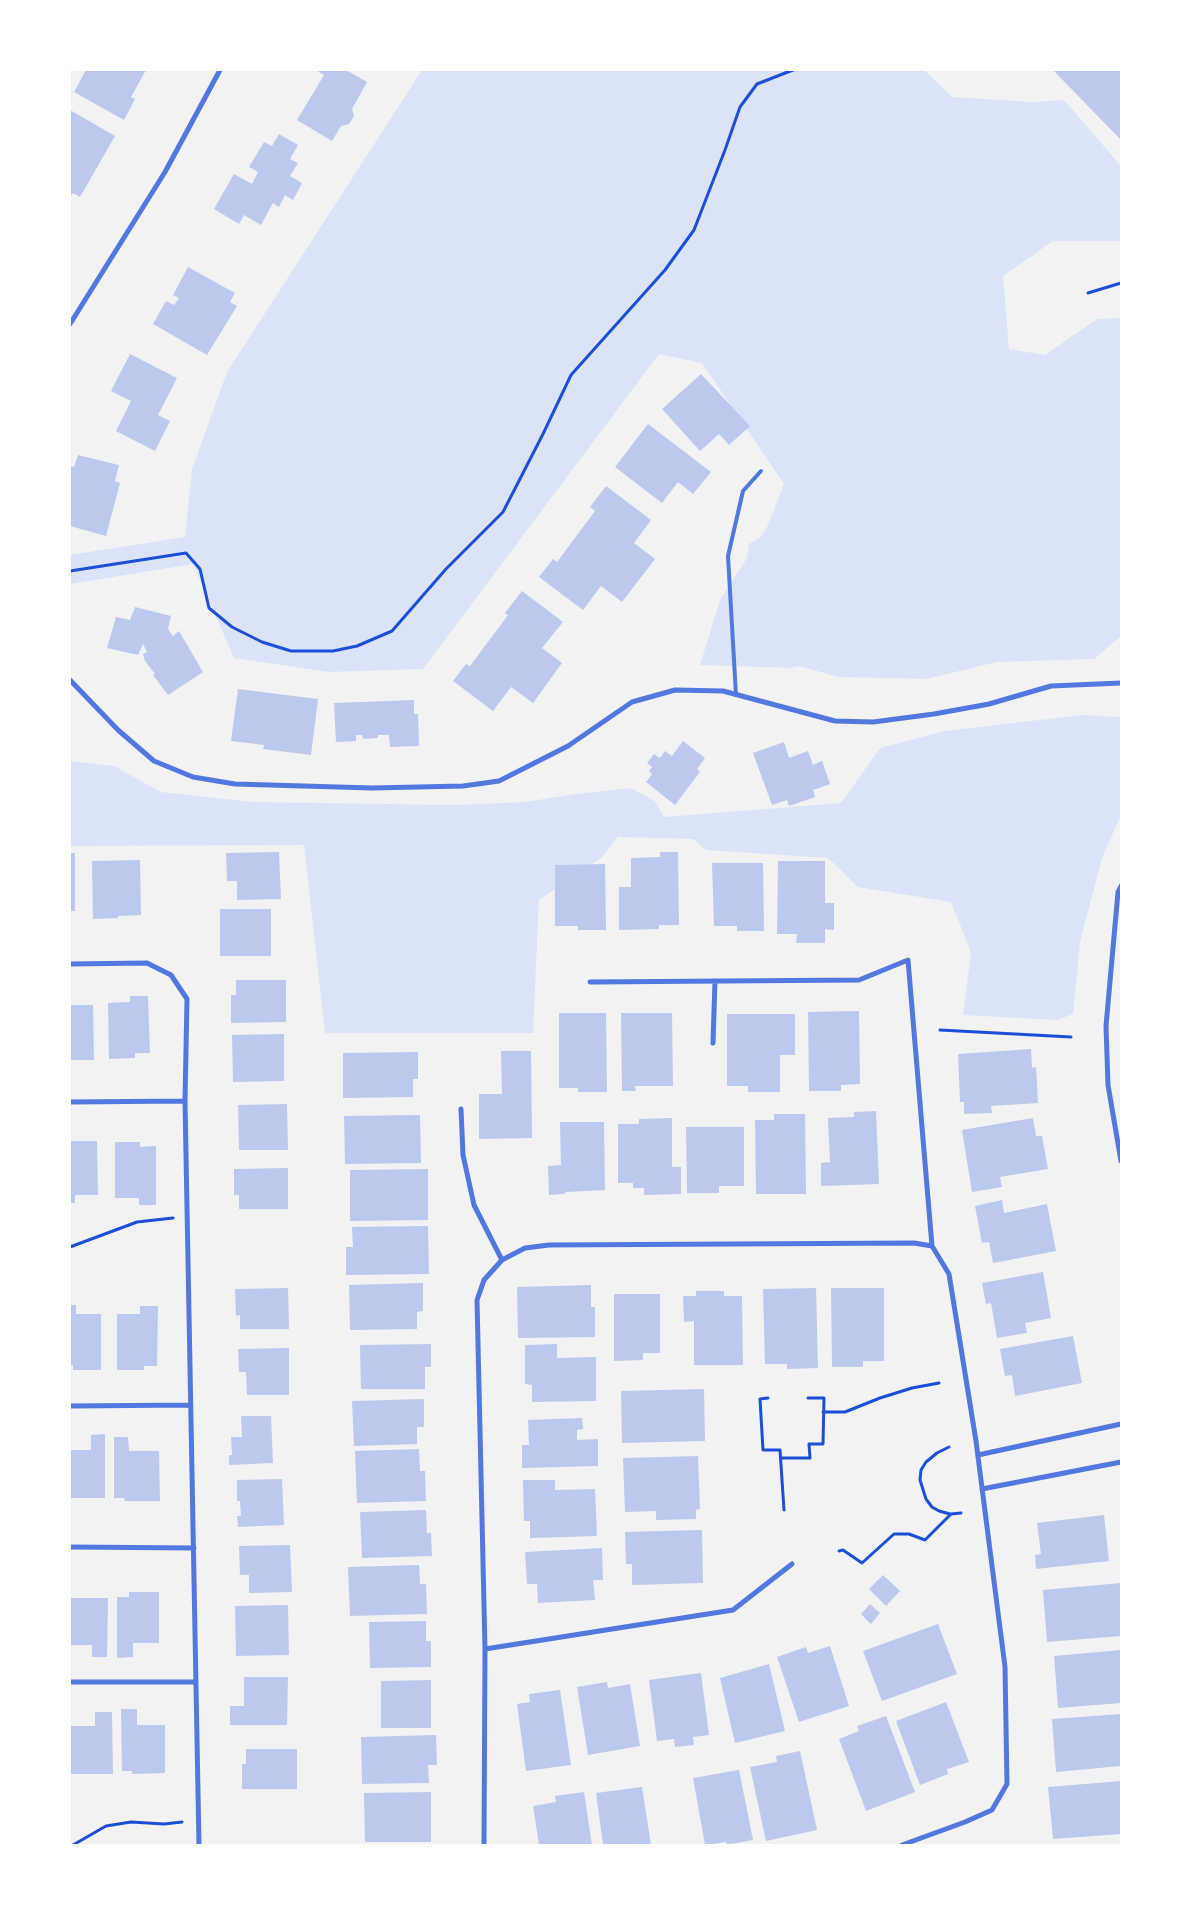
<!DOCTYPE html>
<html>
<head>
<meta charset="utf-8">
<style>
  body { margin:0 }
  #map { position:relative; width:1191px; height:1915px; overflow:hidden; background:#f2f2f2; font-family:Signika,sans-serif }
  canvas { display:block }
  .frame { position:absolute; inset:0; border:71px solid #fff; pointer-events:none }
</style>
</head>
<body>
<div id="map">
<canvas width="1191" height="1915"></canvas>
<div class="frame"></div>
</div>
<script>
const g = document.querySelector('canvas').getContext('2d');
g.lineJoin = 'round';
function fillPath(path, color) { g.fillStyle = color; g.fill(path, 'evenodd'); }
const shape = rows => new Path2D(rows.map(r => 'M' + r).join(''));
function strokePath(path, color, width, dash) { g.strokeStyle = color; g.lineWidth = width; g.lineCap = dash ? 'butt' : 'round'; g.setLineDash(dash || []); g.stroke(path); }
fillPath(shape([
  [422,70,924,70,952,97,1033,102,1064,100,1121,166,1121,241,1053,241,1003,276,1009,349,1045,355,1097,319,1121,318,1121,636,1094,659,997,662,926,679,838,677,799,666,790,668,700,665,720,600,747,558,749,544,761,537,767,527,784,484,702,363,659,354,423,669,329,672,234,658,193,564,70,584,70,555,185,537,192,469,227,372],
  [1082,715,1121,717,1121,815,1102,858,1080,942,1073,1014,1057,1020,963,1015,971,952,951,902,858,887,828,858,706,850,693,839,618,837,602,857,539,900,533,1033,325,1033,304,845,70,846,70,761,114,766,161,792,252,802,455,805,525,802,576,794,631,788,655,801,664,817,841,803,880,748,945,731]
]), '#dbe4f7');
fillPath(shape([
  [86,70,146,70,131,97,135,99,124,120,74,92],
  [316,70,346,70,367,82,352,109,354,116,349,124,341,126,332,141,297,120,324,75],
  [1053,70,1121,70,1121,140],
  [70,110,115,136,80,197,73,193,70,197],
  [279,134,298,145,290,159,298,163,290,176,302,183,293,200,285,195,279,207,273,203,261,225,244,215,239,224,214,209,234,174,252,184,258,172,249,167,264,142,272,146],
  [188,267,235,293,230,302,237,306,207,355,153,324,166,301,174,305,179,298,173,295],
  [130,354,177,378,158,415,170,421,155,451,116,431,131,401,111,391],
  [701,374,750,426,729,445,719,434,700,451,662,409],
  [648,424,711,472,693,494,678,482,662,503,615,467],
  [78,455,119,465,115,481,120,483,106,536,70,526,70,466,74,467],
  [606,486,651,520,634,543,655,559,622,602,601,586,583,610,539,577,553,559,557,562,595,511,590,507],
  [522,591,563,622,542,648,562,663,533,703,511,687,493,711,453,681,466,664,470,666,508,615,505,613],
  [135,607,171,616,168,629,173,636,179,631,203,672,168,695,153,675,155,674,145,661,143,654,147,652,143,644,138,655,107,648,116,617,130,620],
  [238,689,318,699,311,755,263,749,264,745,231,741],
  [414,700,414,714,418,714,419,746,390,747,389,735,378,735,378,738,363,739,362,735,356,735,356,741,336,742,334,703],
  [683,741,705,758,697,769,700,772,675,805,646,782,652,774,649,771,652,767,647,763,654,754,660,758,665,751,672,756],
  [784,742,789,758,808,751,813,765,822,761,830,784,813,790,815,797,789,806,787,800,772,805,753,753],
  [279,852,281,899,237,900,237,881,227,881,226,853],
  [660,852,678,852,679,925,659,925,659,929,619,930,619,887,631,887,631,858,660,857],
  [70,853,75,853,75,911,70,911],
  [140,860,141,915,118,916,118,918,93,919,92,861],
  [778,861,825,861,825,903,834,903,834,930,825,929,825,943,796,943,797,934,777,934],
  [712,863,763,863,764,931,737,931,737,926,714,926],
  [605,864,606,930,578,930,578,926,555,926,555,865],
  [220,909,271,909,271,956,220,956],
  [236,980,286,980,286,1022,231,1023,231,995,236,995],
  [130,996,148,996,150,1053,135,1053,135,1058,109,1059,108,1003,130,1002],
  [70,1005,93,1005,94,1060,70,1060],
  [859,1011,860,1084,841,1085,841,1091,809,1091,808,1012],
  [559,1013,606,1013,607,1092,578,1092,578,1088,559,1088],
  [621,1013,672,1013,673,1086,635,1086,636,1091,622,1091],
  [727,1014,795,1014,795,1055,780,1055,780,1092,748,1092,748,1086,727,1086],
  [284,1034,284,1081,233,1082,232,1035],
  [1031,1049,1032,1068,1036,1067,1038,1103,991,1106,992,1113,964,1114,964,1102,960,1102,958,1054],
  [501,1051,531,1051,532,1138,479,1139,479,1094,502,1094],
  [418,1052,418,1079,413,1079,413,1097,343,1098,343,1053],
  [287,1104,288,1150,239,1150,238,1105],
  [876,1111,879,1184,821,1186,821,1163,830,1162,828,1118,854,1117,854,1112],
  [774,1114,805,1114,806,1194,756,1194,755,1120,774,1120],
  [420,1115,421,1163,345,1164,344,1116],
  [672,1118,672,1167,681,1167,681,1194,644,1195,644,1188,633,1188,633,1183,618,1183,618,1124,639,1124,639,1119],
  [1033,1118,1036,1136,1042,1136,1048,1169,1000,1177,1002,1187,972,1192,962,1130],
  [560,1122,604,1122,605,1190,566,1192,564,1194,549,1195,548,1166,561,1165],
  [686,1127,744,1127,744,1186,719,1186,719,1193,687,1193],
  [71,1141,97,1141,98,1195,75,1195,75,1203,70,1203],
  [115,1142,140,1142,140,1147,156,1146,156,1205,139,1205,139,1198,115,1198],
  [288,1168,288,1209,239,1209,239,1195,234,1195,234,1169],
  [428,1169,428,1220,350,1221,350,1170],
  [1002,1200,1004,1213,1047,1204,1056,1251,993,1263,989,1242,982,1243,975,1206],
  [428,1226,429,1274,346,1275,346,1247,353,1247,352,1227],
  [1043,1272,1051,1318,1025,1323,1027,1333,997,1338,991,1303,986,1304,982,1283],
  [423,1283,423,1311,417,1312,417,1329,350,1330,349,1285],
  [591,1285,591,1307,595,1307,595,1337,518,1338,517,1287],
  [288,1288,289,1329,240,1329,240,1315,236,1316,235,1289],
  [816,1288,818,1368,787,1369,787,1364,765,1364,763,1289],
  [831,1288,884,1288,884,1361,863,1361,863,1367,832,1367],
  [696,1291,724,1291,724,1296,742,1296,743,1365,694,1365,694,1321,684,1322,683,1296,696,1296],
  [614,1294,660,1294,660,1353,643,1353,643,1360,614,1361],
  [70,1305,76,1305,76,1314,101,1314,101,1370,73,1370,73,1365,70,1365],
  [140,1306,158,1306,157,1366,144,1366,144,1370,117,1370,117,1314,140,1314],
  [1073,1336,1082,1383,1015,1396,1012,1375,1005,1376,1000,1349],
  [431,1344,431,1367,425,1367,425,1389,361,1389,360,1345],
  [557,1344,557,1358,596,1357,596,1401,532,1402,532,1385,525,1384,525,1345],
  [289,1348,289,1395,247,1395,246,1372,239,1372,238,1349],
  [704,1389,705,1441,622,1443,621,1391],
  [424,1399,424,1427,417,1427,417,1444,354,1446,352,1401],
  [241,1416,271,1416,273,1463,229,1465,229,1455,232,1455,231,1437,242,1437],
  [582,1418,583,1429,577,1430,577,1440,598,1439,598,1466,522,1468,522,1445,529,1445,528,1420],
  [105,1434,105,1498,70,1498,70,1450,91,1450,91,1435],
  [114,1437,128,1437,129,1451,159,1451,160,1501,125,1501,124,1498,114,1498],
  [419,1449,420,1471,425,1471,426,1501,357,1503,355,1451],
  [698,1456,700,1509,696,1510,696,1519,656,1520,656,1511,625,1512,623,1458],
  [282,1479,284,1525,238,1527,237,1516,241,1516,240,1501,237,1501,237,1480],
  [523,1480,555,1480,555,1490,595,1489,597,1536,530,1538,530,1521,524,1521],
  [426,1510,427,1533,431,1533,432,1556,362,1558,360,1512],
  [1104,1515,1109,1561,1036,1569,1035,1555,1041,1554,1037,1523],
  [702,1530,703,1583,632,1585,632,1564,626,1564,625,1532],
  [290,1545,292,1592,249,1593,249,1575,240,1575,239,1546],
  [602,1548,603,1580,593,1580,595,1600,538,1603,537,1584,527,1584,525,1552],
  [419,1565,420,1584,426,1584,427,1614,350,1616,348,1567],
  [883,1575,900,1591,886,1606,869,1589],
  [1121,1583,1121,1636,1047,1642,1043,1590],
  [129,1592,159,1592,159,1643,133,1643,133,1657,117,1658,117,1597,129,1597],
  [70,1598,108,1598,107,1657,92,1657,92,1645,70,1645],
  [870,1604,880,1613,871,1624,861,1614],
  [288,1605,289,1655,236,1656,235,1606],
  [426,1621,426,1641,431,1641,431,1667,370,1668,369,1622],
  [938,1624,957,1674,882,1701,863,1651],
  [830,1646,849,1706,799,1722,777,1657,806,1647,808,1653],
  [1121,1650,1121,1703,1058,1708,1054,1656],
  [769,1664,785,1731,735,1743,720,1678],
  [701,1673,709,1735,693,1737,694,1745,675,1747,674,1739,657,1741,649,1680],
  [244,1677,288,1677,287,1725,230,1725,230,1706,244,1706],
  [431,1680,431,1728,381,1728,381,1681],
  [607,1682,608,1688,630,1684,640,1746,588,1755,577,1687],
  [560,1690,571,1765,526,1771,517,1704,530,1702,529,1694],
  [946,1702,969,1762,947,1769,948,1774,920,1785,896,1721],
  [121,1709,137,1709,137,1725,165,1725,165,1773,132,1774,132,1771,122,1771],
  [95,1712,112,1712,113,1774,70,1774,70,1726,95,1726],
  [1121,1714,1121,1766,1056,1772,1052,1719],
  [886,1716,915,1792,866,1811,839,1739,859,1731,857,1726],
  [436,1735,437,1765,428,1765,429,1783,362,1784,361,1737],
  [246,1749,297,1749,297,1789,242,1789,242,1764,246,1764],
  [800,1751,817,1830,766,1841,750,1767,777,1762,776,1756],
  [739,1770,753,1840,726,1845,726,1842,705,1845,693,1778],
  [1121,1781,1121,1834,1053,1839,1048,1787],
  [642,1787,651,1845,603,1845,596,1793],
  [431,1792,431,1842,365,1842,364,1793],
  [584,1792,592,1845,539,1845,533,1806,556,1802,555,1796]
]), '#bdc9ec');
strokePath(shape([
  [1088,293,1121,283],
  [70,571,186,553,200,569,209,608,232,627,262,642,291,651,333,651,357,646,392,631,446,569,503,512,543,434,571,375,665,270,694,230,725,150,740,107,757,84,793,70],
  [940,1030,1071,1037],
  [70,1247,137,1222,173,1218],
  [768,1398,760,1399,763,1450,780,1450,784,1510],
  [823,1412,845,1412,880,1398,912,1388,939,1383],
  [949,1447,937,1453,926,1462,921,1470,920,1480,926,1499,932,1507,939,1511,950,1514],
  [781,1458,810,1458,809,1444,823,1444,824,1398,808,1398],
  [839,1551,843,1550,862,1563,894,1534,909,1534,925,1540,951,1514,961,1513],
  [73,1845,106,1826,131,1822,164,1824,182,1822]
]), '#1d4ed8', 3);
strokePath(shape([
  [736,695,728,556,743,491,761,471]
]), '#5277de', 4);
strokePath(shape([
  [70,324,165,172,220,70],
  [70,680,118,730,154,761,193,777,235,784,372,788,463,786,499,781,568,746,632,702,675,690,723,691,835,721,873,722,934,714,989,704,1051,686,1121,683],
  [1121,886,1118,892,1106,1026,1108,1085,1121,1161],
  [70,964,147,963,171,975,187,999,185,1101,199,1845],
  [590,982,859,980,908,960,932,1246],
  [713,1043,715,981],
  [70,1102,185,1101],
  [461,1109,463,1155,474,1205,502,1260],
  [70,1406,191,1405],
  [978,1455,1121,1424],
  [982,1489,1121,1462],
  [70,1547,194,1548],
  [485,1649,733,1610,792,1564],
  [70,1682,196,1682],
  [484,1845,485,1649,477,1300,484,1280,502,1260,525,1248,549,1245,914,1243,932,1246,949,1274,976,1441,1005,1667,1007,1784,992,1810,965,1822,902,1845]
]), '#5277de', 5);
</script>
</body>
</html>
